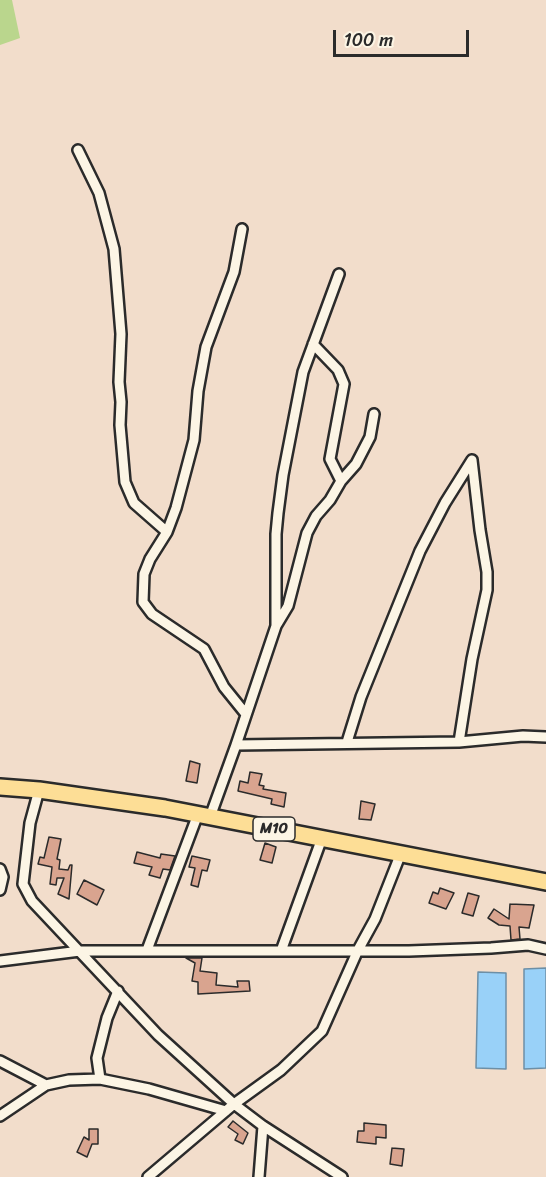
<!DOCTYPE html>
<html>
<head>
<meta charset="utf-8">
<style>
  body { margin:0 }
  #map { position:relative; width:546px; height:1177px; overflow:hidden; background:#f2ddcb; font-family:Sriracha,sans-serif }
  canvas { display:block }
  .scale { position:absolute; left:333px; top:30px; width:136px; height:27px; box-sizing:border-box; border:3px solid #2b2b2b; border-top:0; padding-left:8px; font-size:18px; line-height:21px; white-space:nowrap; color:#2b2b2b; -webkit-text-stroke:4px #fcf5e5; paint-order:stroke }
</style>
</head>
<body>
<div id="map">
<canvas width="546" height="1177"></canvas>
<div class="scale">100 m</div>
</div>
<script>
const g = document.querySelector('canvas').getContext('2d');
g.lineJoin = 'round';
function fillPath(path, color) { g.fillStyle = color; g.fill(path, 'evenodd'); }
const shape = rows => new Path2D(rows.map(r => 'M' + r).join(''));
function strokePath(path, color, width, dash) { g.strokeStyle = color; g.lineWidth = width; g.lineCap = dash ? 'butt' : 'round'; g.setLineDash(dash || []); g.stroke(path); }
function drawText(font, color, halo, rows, align = 'center') {
  g.font = font + ' Sriracha,sans-serif'; g.lineWidth = 5; g.setLineDash([]); g.textBaseline = 'middle'; g.strokeStyle = halo; g.fillStyle = color; for (const [text, x, y, turn = 0] of rows) {
    g.save(); g.translate(x, y); g.rotate((+turn || 0) * Math.PI / 180); g.textAlign = isNaN(turn) ? turn : align; if (halo) g.strokeText(text, 0, 0); g.fillText(text, 0, 0); g.restore();
  }
}
fillPath(shape([
  [0,0,12,0,20,38,0,45]
]), '#bad68d');
const water = shape([
  [546,968,546,1068,524,1069,524,969,546,968],
  [478,972,506,973,506,1069,476,1068,478,972]
]);
fillPath(water, '#99d1f8');
strokePath(water, '#6d8fa6', 1.5);
const building = shape([
  [190,761,200,764,197,783,186,781,190,761],
  [250,772,262,774,259,785,264,786,263,789,286,793,284,807,271,804,272,799,238,791,240,781,248,783,250,772],
  [361,801,375,804,371,820,359,819,361,801],
  [49,837,61,839,57,859,60,860,59,869,68,870,70,865,72,865,69,899,58,894,64,878,57,878,56,885,50,884,52,867,38,864,40,857,44,858,49,837],
  [265,843,276,847,272,863,260,860,265,843],
  [137,852,160,858,161,854,175,856,170,870,163,869,160,878,149,875,152,867,134,863,137,852],
  [192,856,210,860,207,871,202,870,198,887,191,885,195,868,189,867,192,856],
  [84,880,104,890,97,905,77,894,84,880],
  [440,888,454,893,446,909,429,903,433,892,438,894,440,888],
  [468,893,479,896,473,916,462,913,468,893],
  [510,904,534,905,529,928,519,927,520,939,511,940,510,926,499,925,488,918,494,909,509,919,510,904],
  [186,958,202,958,200,971,217,973,216,985,238,987,237,981,249,981,250,991,198,994,198,982,192,981,195,963,186,958],
  [233,1121,248,1133,243,1144,235,1140,238,1134,228,1127,233,1121],
  [364,1123,386,1125,386,1138,376,1137,376,1144,357,1142,358,1131,364,1131,364,1123],
  [89,1129,98,1129,98,1144,92,1144,87,1157,77,1152,84,1137,89,1140,89,1129],
  [392,1148,404,1149,402,1166,390,1164,392,1148]
]);
fillPath(building, '#d9a48f');
strokePath(building, '#2b2b2b', 1.5);
const street = shape([
  [78,150,99,193,114,249,121,334,119,382,121,402,120,425,125,482,134,503,167,532,150,559,144,574,143,602,152,614,204,649,224,687,245,713],
  [313,344,338,370,344,384,330,459,341,481],
  [167,532,176,508,194,440,198,391,206,347,234,272,242,229],
  [276,626,288,606,307,533,316,516,330,500,341,481,356,464,370,437,374,414],
  [347,742,361,697,420,551,445,503,472,460],
  [459,742,472,659,487,590,487,572,480,530,472,460],
  [236,745,276,626,276,534,278,513,283,475,303,372,339,274],
  [39,790,30,823,23,884,32,901,158,1035,234,1104,263,1126,342,1177],
  [210,817,236,745,459,742,523,736,546,737],
  [0,869,3,877,0,890],
  [147,950,198,814],
  [281,951,322,838],
  [0,961,80,951,409,951,491,948,528,945,546,949],
  [0,1061,46,1085],
  [100,1079,97,1058,107,1018,118,991],
  [0,1116,46,1085,69,1080,100,1079,149,1089,226,1111],
  [148,1177,234,1104,281,1070,322,1031,358,950,375,919,401,853],
  [259,1177,263,1126]
]);
const primary = shape([
  [0,787,39,790,165,808,546,882]
]);
strokePath(street, '#2b2b2b', 14);
strokePath(primary, '#2b2b2b', 20);
strokePath(street, '#fcf5e5', 9);
strokePath(primary, '#fdde96', 15);
for (const [x, y, w] of [
  [274,829,42]
]) { const box = new Path2D(); box.roundRect(x - w / 2, y - 12, w, 24, 4.5); g.fillStyle = '#fcf5e5'; g.fill(box); strokePath(box, '#2b2b2b', 1.5); }
drawText('bold 15px', '#2b2b2b', null, [
  ["M10",274,829]
]);
</script>
</body>
</html>
